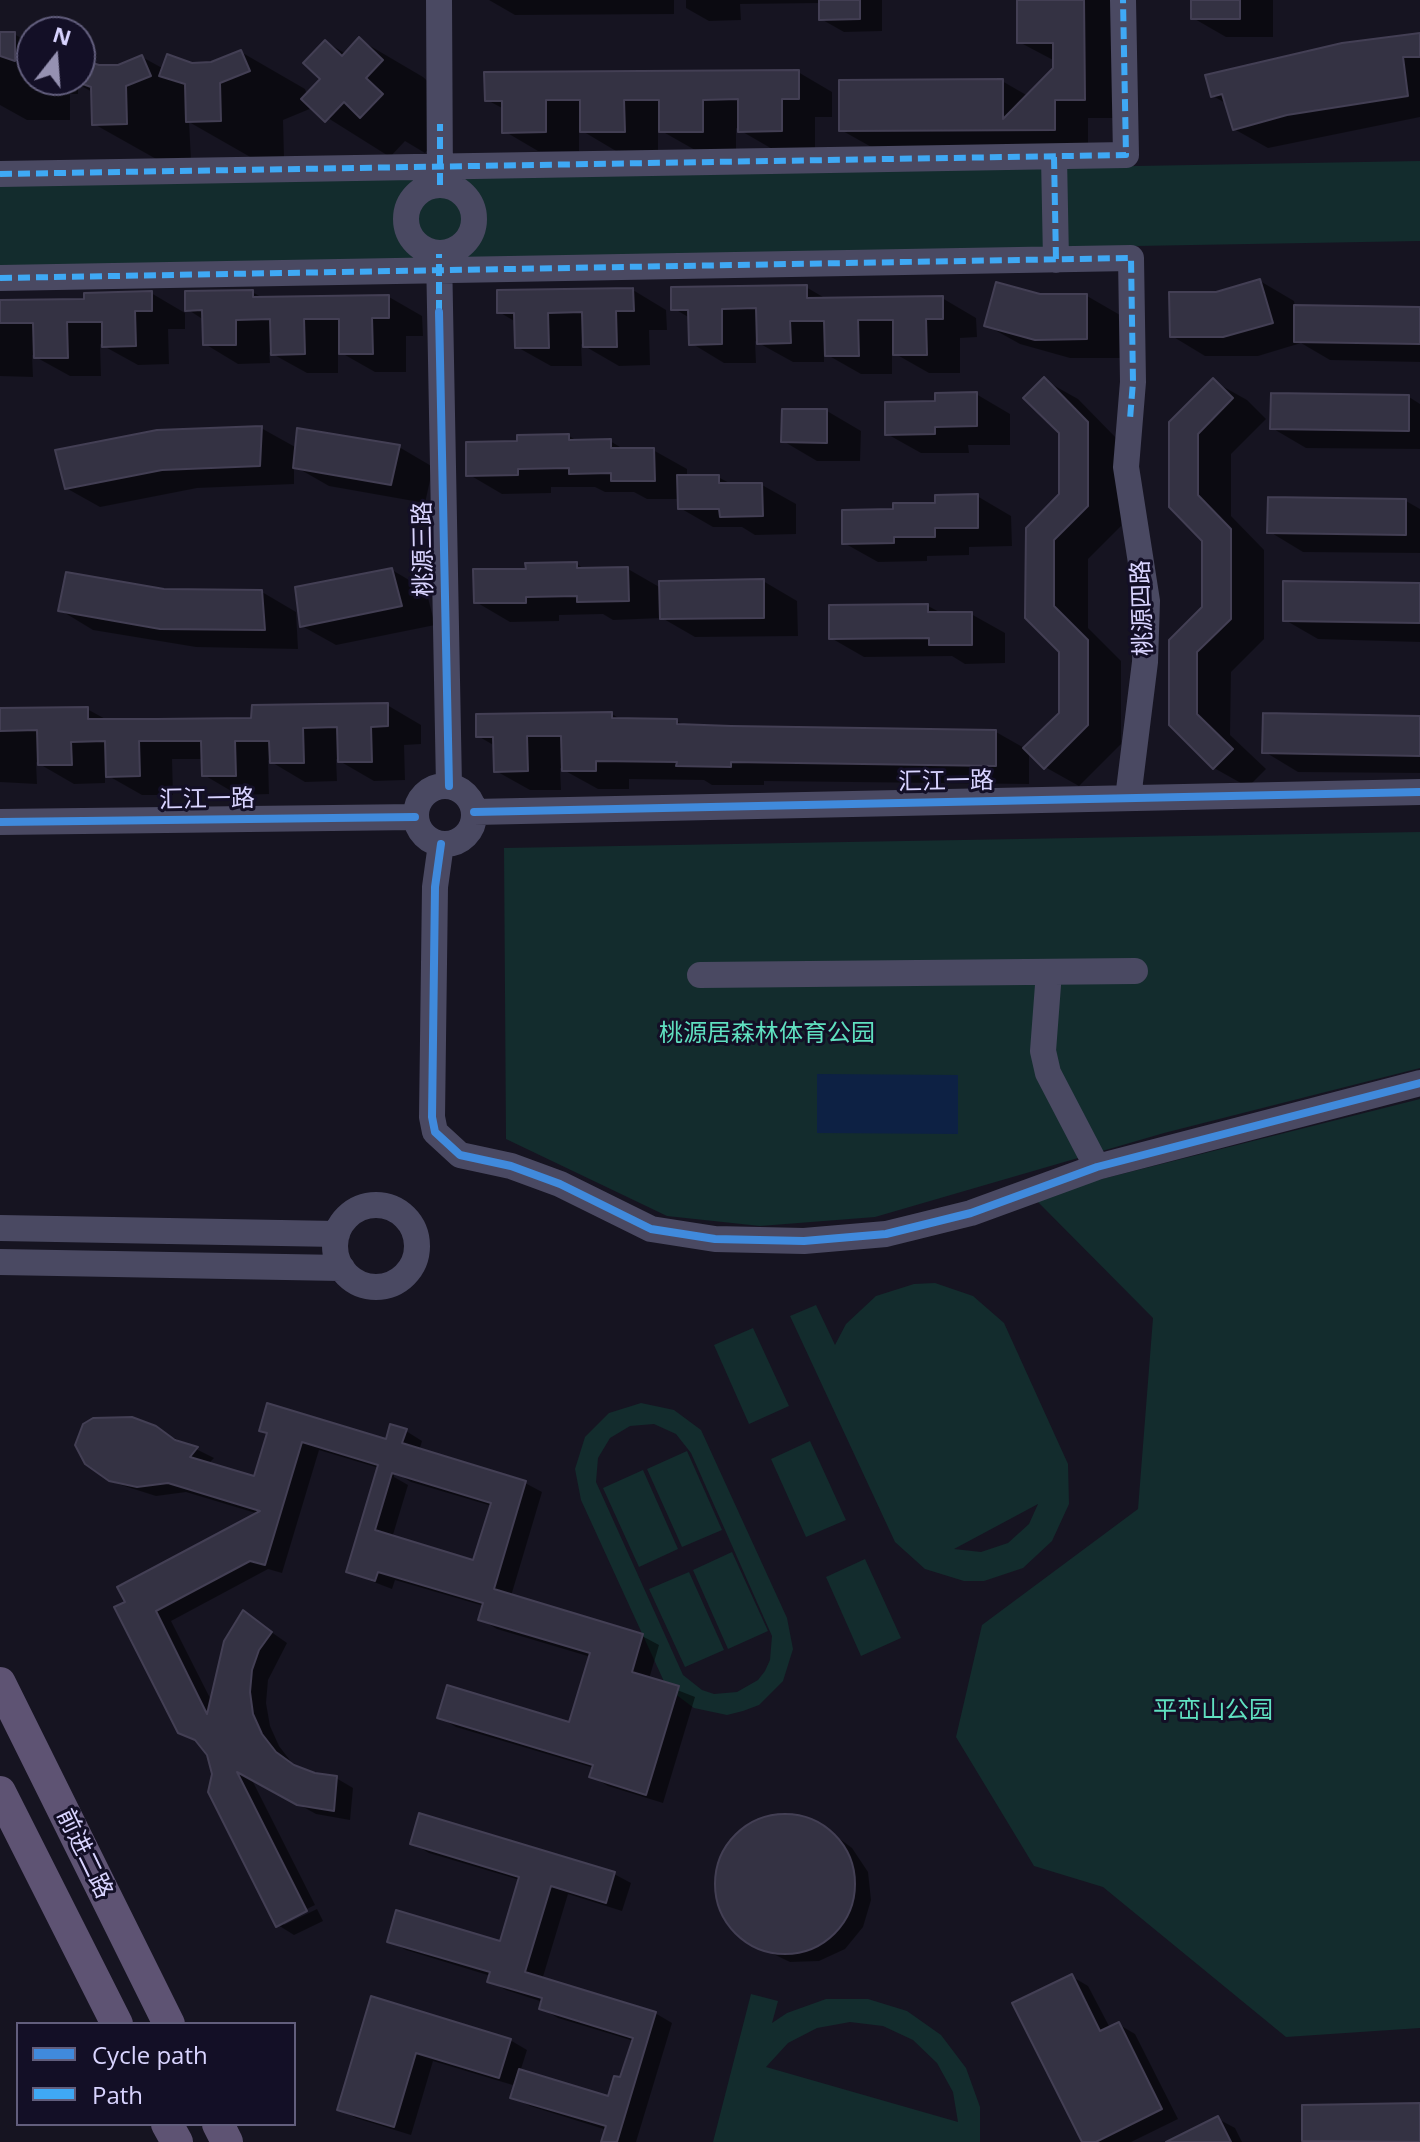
<!DOCTYPE html>
<html>
<head>
<meta charset="utf-8">
<style>
  body { margin:0 }
  #map { position:relative; width:1420px; height:2142px; overflow:hidden; background:#161421; font-family:"Open Sans",sans-serif }
  canvas { display:block }
  .legend { position:absolute; left:16px; top:2022px; width:280px; height:104px; box-sizing:border-box; background:#130f26; border:2px solid #625e7d; margin:0; padding:10px 14px; list-style:none; font-size:24px; color:#d9d4ff }
  .legend li { display:flex; align-items:center; gap:16px; height:40px }
  .legend b { width:40px; border:2px solid #625e7d }
  .north { position:absolute; left:16px; top:16px; width:80px; height:80px; box-sizing:border-box; background:#130f26; border:2px solid #625e7d; border-radius:50%; rotate:17deg; font-size:22px; font-weight:700; line-height:32px; text-align:center; color:#d9d4ff }
  .north::after { content:''; display:block; margin:auto; width:28px; height:36px; background:#9591b1; clip-path:polygon(50% 0,100% 100%,50% 72%,0 100%) }
</style>
</head>
<body>
<div id="map">
<canvas width="1420" height="2142"></canvas>
<ul class="legend">
<li><b style="height:10px;background:#408adc"></b>Cycle path</li>
<li><b style="height:10px;background:#3fa9f5"></b>Path</li>
</ul>
<div class="north">N</div>
</div>
<script>
const g = document.querySelector('canvas').getContext('2d');
g.lineJoin = 'round';
function fillPath(path, color) { g.fillStyle = color; g.fill(path, 'evenodd'); }
const shape = rows => new Path2D(rows.map(r => 'M' + r).join(''));
function strokePath(path, color, width, dash) { g.strokeStyle = color; g.lineWidth = width; g.lineCap = dash ? 'butt' : 'round'; g.setLineDash(dash || []); g.stroke(path); }
function drawText(font, color, halo, rows, align = 'center') {
  g.font = font + ' "Open Sans","Noto Sans SC",sans-serif'; g.lineWidth = 6; g.setLineDash([]); g.textBaseline = 'middle'; g.strokeStyle = halo; g.fillStyle = color; for (const [text, x, y, turn = 0] of rows) {
    g.save(); g.translate(x, y); g.rotate((+turn || 0) * Math.PI / 180); g.textAlign = isNaN(turn) ? turn : align; if (halo) g.strokeText(text, 0, 0); g.fillText(text, 0, 0); g.restore();
  }
}
fillPath(shape([
  [1420,161,1420,241,0,266,0,186],
  [1420,832,1420,1068,1164,1133,875,1217,760,1226,667,1216,506,1139,504,848],
  [1420,1099,1420,2028,1286,2037,1103,1887,1034,1866,956,1737,982,1625,1138,1509,1153,1318,1037,1201,1074,1186],
  [935,1283,973,1296,1004,1323,1068,1464,1069,1504,1052,1541,1023,1568,984,1581,964,1581,925,1569,895,1542,790,1316,816,1305,835,1345,846,1324,876,1296,914,1284],
  [1038,1504,1029,1524,1008,1543,981,1552,954,1549],
  [753,1328,789,1406,749,1424,714,1345],
  [641,1403,674,1410,701,1430,787,1618,793,1649,783,1681,759,1705,743,1711,727,1715,694,1708,667,1688,581,1500,575,1469,585,1437,609,1413],
  [654,1424,676,1434,691,1453,772,1636,770,1660,765,1671,758,1680,737,1692,714,1694,702,1690,683,1675,596,1482,598,1458,610,1438,630,1426],
  [810,1441,846,1520,806,1537,771,1459],
  [687,1451,722,1530,682,1547,647,1469],
  [643,1470,678,1549,639,1567,603,1488],
  [732,1552,768,1631,728,1649,693,1570],
  [865,1559,901,1638,861,1656,826,1577],
  [689,1572,724,1650,685,1667,649,1589],
  [751,1994,778,2001,772,2023,787,2013,826,1999,868,1999,907,2011,941,2035,966,2068,980,2107,980,2142,713,2142],
  [850,2022,883,2026,913,2040,937,2063,953,2092,958,2122,766,2067,788,2043,817,2028]
]), '#132c2d');
fillPath(shape([
  [817,1074,958,1075,958,1134,817,1133]
]), '#0d2144');
fillPath(shape([
  [489,0,674,0,674,14,515,15],
  [686,0,882,0,882,31,844,32,821,19,821,3,740,4,741,20,709,21,686,8],
  [1019,0,1117,0,1118,118,1088,118,1088,148,875,149,841,130,1002,81,1028,96,1055,69,1055,61,1019,42],
  [1193,0,1273,0,1273,37,1226,37,1193,18],
  [0,34,14,34,32,44,32,80,80,80,80,61,98,67,118,67,142,57,164,69,211,64,241,52,305,89,307,95,322,79,326,42,346,54,360,40,423,77,446,98,445,131,425,153,405,141,390,157,312,108,283,120,284,157,252,158,189,122,191,160,158,160,94,124,94,93,78,84,78,94,70,94,70,120,27,120,0,105],
  [1420,38,1420,117,1268,148,1234,129,1227,104,1213,96],
  [798,72,832,92,832,117,815,117,815,150,774,150,736,128,736,150,695,150,658,129,658,151,616,151,579,129,579,151,538,151,504,131,504,109,487,100],
  [1260,281,1294,301,1295,307,1420,309,1420,362,1330,360,1301,343,1258,356,1205,356,1172,336,1217,294],
  [806,287,828,300,942,298,976,318,977,337,960,338,960,373,929,373,892,352,892,374,861,374,824,353,824,362,793,362,755,341,756,363,724,363,691,343,690,318,673,308],
  [633,290,666,310,667,330,649,330,650,365,619,366,581,344,582,366,551,366,517,347,516,322,499,312],
  [252,292,265,299,389,297,422,316,423,336,406,336,406,372,375,372,338,351,338,373,307,373,269,352,270,363,238,364,205,344,204,320,187,309],
  [151,293,185,313,185,329,168,329,169,364,138,365,100,344,101,376,70,376,32,355,33,377,0,376,0,302,86,301],
  [1040,296,1087,296,1120,315,1121,358,1070,358,1020,344,986,325],
  [1044,380,1078,399,1121,443,1121,526,1088,559,1088,628,1121,661,1121,744,1079,786,1045,767,1029,752,1029,784,764,781,764,785,712,785,704,780,629,779,629,789,598,789,560,768,561,790,530,790,496,771,495,746,478,736,612,714,623,721,677,721,685,726,996,732,1026,749,1061,714,1061,651,1027,617,1061,495,1061,432],
  [1213,381,1247,400,1266,419,1231,454,1231,516,1264,550,1264,639,1231,672,1230,735,1266,769,1248,787,1214,768,1171,724,1204,608,1204,540,1171,506],
  [976,394,1010,414,1010,445,968,445,969,453,921,453,887,434,937,403],
  [1409,397,1420,404,1420,449,1306,448,1272,428],
  [827,411,861,431,860,461,817,461,783,441],
  [261,428,297,448,399,447,433,467,425,503,329,486,294,466,294,484,197,488,100,507,66,488],
  [569,436,579,442,610,441,625,450,653,450,687,469,687,477,718,477,733,485,762,485,796,504,796,534,755,535,742,527,713,527,680,508,680,499,647,499,634,492,605,492,595,487,551,487,551,493,502,494,468,474,519,443],
  [977,496,1011,516,1012,546,969,547,969,555,927,556,927,561,878,562,844,543,895,511],
  [1406,501,1420,509,1420,553,1303,552,1270,532],
  [577,564,586,570,628,569,661,588,763,581,797,601,798,636,695,637,662,618,613,620,603,614,559,615,559,621,510,622,476,602,528,571],
  [392,570,426,590,435,625,336,645,302,626],
  [1420,586,1420,642,1318,639,1285,620],
  [164,591,262,592,296,612,298,649,196,647,93,630,60,610],
  [928,606,943,614,971,614,1005,633,1005,663,965,664,952,656,864,657,831,638],
  [387,705,421,725,421,744,404,745,405,780,374,781,336,759,337,781,305,782,268,760,269,794,238,795,204,775,203,759,172,759,173,795,142,795,105,774,105,783,74,784,36,762,37,784,0,782,0,710,87,709,109,721,253,720],
  [1265,715,1420,715,1420,773,1298,772,1265,752],
  [118,1417,144,1423,214,1458,208,1464,256,1479,269,1434,261,1430,387,1441,406,1431,422,1441,419,1451,525,1483,542,1492,511,1596,642,1636,659,1645,649,1679,695,1697,663,1803,608,1786,591,1776,594,1768,456,1727,439,1717,570,1724,591,1657,497,1629,480,1619,484,1606,395,1580,392,1589,348,1572,379,1468,319,1450,282,1573,268,1569,171,1621,212,1702,244,1613,287,1643,268,1680,266,1703,270,1726,279,1746,292,1763,314,1775,336,1778,353,1788,350,1820,316,1814,251,1778,315,1905,284,1920,284,1925,317,1909,323,1921,294,1935,278,1925,210,1792,212,1763,204,1746,179,1731,117,1608,259,1514,186,1492,156,1496,115,1483,97,1472,80,1455,77,1445,93,1420],
  [394,1472,411,1482,492,1506,475,1562,392,1538,408,1485,394,1477],
  [782,1816,811,1821,829,1831,852,1848,868,1872,871,1900,863,1927,845,1949,819,1961,790,1962,746,1941,726,1920,716,1893,716,1879,724,1851,743,1830,769,1818],
  [412,1843,614,1874,631,1883,622,1911,568,1894,542,1980,655,2013,672,2023,636,2142,603,2142,607,2130,530,2106,513,2097,516,2086,433,2061,411,2135,356,2118,339,2109,372,1999,510,2040,527,2050,520,2072,609,2098,622,2080,634,2041,558,2018,541,2008,543,2002,506,1990,490,1981,491,1976,406,1950,390,1941,501,1944,520,1880,429,1853],
  [1071,1976,1088,1986,1110,2028,1118,2024,1135,2034,1178,2119,1131,2142,1084,2142],
  [1420,2105,1420,2142,1304,2140],
  [1218,2119,1235,2128,1242,2142,1171,2142]
]), '#0007');
const building = shape([
  [819,0,860,0,860,19,819,20,819,0],
  [1017,0,1084,0,1085,100,1055,100,1055,130,839,131,839,80,1003,79,1003,119,1053,68,1053,43,1017,43,1017,0],
  [1191,0,1240,0,1240,19,1191,19,1191,0],
  [0,32,15,32,15,61,0,56,0,32],
  [1420,33,1420,57,1403,57,1408,96,1287,115,1233,130,1222,94,1211,97,1205,75,1342,43,1420,33],
  [359,37,383,60,366,78,383,94,360,118,344,102,325,122,301,99,320,79,303,63,325,40,342,56,359,37],
  [241,50,250,71,220,83,221,121,186,122,185,84,159,76,167,54,192,63,211,62,241,50],
  [142,55,151,76,126,86,127,124,92,125,91,87,80,83,80,59,99,65,118,65,142,55],
  [799,70,799,99,782,99,782,131,738,132,738,99,703,100,703,132,659,132,659,100,624,100,625,132,580,132,580,100,546,100,546,132,502,133,502,101,485,101,484,72,799,70],
  [1260,279,1273,323,1223,337,1170,337,1169,292,1216,292,1260,279],
  [996,282,1040,294,1087,294,1087,339,1035,340,984,326,996,282],
  [807,285,807,298,943,296,943,319,926,319,927,355,893,355,893,320,858,320,859,356,825,356,824,321,790,321,791,343,757,344,756,308,722,309,722,344,689,345,688,310,671,310,671,287,807,285],
  [633,288,634,311,616,311,617,347,583,347,582,312,548,313,549,348,515,348,514,313,497,313,497,290,633,288],
  [253,290,253,297,389,295,389,318,372,318,373,354,339,354,339,319,304,319,305,354,271,355,270,319,236,320,236,345,203,345,202,310,185,311,185,291,253,290],
  [152,291,152,311,135,311,136,346,102,347,102,322,67,322,68,358,34,358,33,323,0,323,0,300,84,299,84,293,152,291],
  [1294,305,1420,307,1420,344,1294,342,1294,305],
  [1044,377,1088,422,1088,506,1054,540,1054,606,1088,640,1088,725,1044,769,1023,748,1059,713,1059,652,1025,618,1026,528,1059,494,1059,433,1023,398,1044,377],
  [1213,378,1233,398,1198,434,1198,495,1231,529,1231,619,1197,652,1197,714,1233,749,1213,769,1169,725,1169,640,1202,607,1202,541,1169,507,1169,422,1213,378],
  [977,392,977,426,935,427,935,434,885,435,885,402,935,401,935,393,977,392],
  [1271,393,1409,395,1409,431,1270,429,1271,393],
  [782,409,827,409,827,443,781,442,782,409],
  [262,426,260,466,162,470,65,489,55,450,157,430,262,426],
  [297,428,400,445,391,485,293,468,297,428],
  [569,434,569,440,611,439,611,448,654,448,655,481,611,481,611,473,569,474,569,468,518,469,518,475,466,476,466,442,517,441,517,435,569,434],
  [677,475,719,475,719,483,762,483,763,516,720,517,719,509,678,509,677,475],
  [978,494,978,528,935,528,935,537,894,537,894,543,842,544,842,510,893,509,893,503,935,503,935,495,978,494],
  [1268,497,1406,499,1406,535,1267,533,1268,497],
  [577,562,577,568,628,567,629,601,577,602,577,596,526,597,526,603,474,603,473,569,526,569,525,563,577,562],
  [392,568,402,606,300,627,295,587,392,568],
  [66,572,164,589,262,590,265,630,160,629,58,611,66,572],
  [764,579,764,618,660,619,659,581,764,579],
  [1283,581,1420,583,1420,623,1283,621,1283,581],
  [928,604,928,612,972,612,972,645,929,645,929,638,829,639,829,605,928,604],
  [388,703,388,726,371,727,372,762,338,762,337,727,303,728,304,763,270,763,269,741,235,741,236,776,202,776,201,741,139,741,140,776,106,777,105,741,71,742,72,765,38,765,37,730,0,731,0,708,88,707,88,719,156,719,251,718,252,705,388,703],
  [612,712,612,718,677,719,677,724,731,726,996,730,996,766,731,762,731,767,676,766,677,762,596,761,596,771,562,771,561,736,527,736,528,771,494,772,493,737,476,737,476,714,612,712],
  [1263,713,1420,716,1420,756,1262,753,1263,713],
  [267,1403,386,1439,390,1424,407,1429,402,1443,526,1481,494,1589,643,1634,632,1672,679,1686,646,1795,589,1777,593,1765,437,1718,447,1685,569,1722,590,1653,478,1620,483,1603,378,1572,375,1581,346,1572,378,1465,302,1442,265,1565,250,1561,156,1611,207,1714,224,1641,243,1610,272,1632,259,1650,252,1670,250,1692,253,1714,262,1734,276,1752,294,1765,315,1773,337,1776,334,1811,297,1805,237,1772,307,1911,276,1927,208,1792,212,1774,207,1755,195,1740,178,1733,114,1607,125,1602,117,1587,260,1511,168,1483,137,1487,109,1481,85,1464,75,1445,83,1424,93,1418,132,1417,156,1426,175,1440,198,1447,190,1457,254,1476,267,1433,259,1431,267,1403],
  [392,1473,491,1503,473,1560,375,1530,392,1473],
  [419,1813,615,1872,606,1903,551,1886,525,1972,656,2012,617,2142,601,2142,606,2126,510,2098,519,2069,608,2096,614,2076,620,2077,633,2038,539,2009,542,1998,487,1982,490,1972,387,1942,396,1910,500,1941,519,1877,410,1844,419,1813],
  '715 1884a70 70 0 1 1 140 0a70 70 0 1 1-140 0Z',
  [1072,1974,1100,2031,1119,2022,1162,2109,1096,2142,1082,2142,1012,2003,1072,1974],
  [371,1996,511,2039,499,2078,416,2053,394,2127,337,2110,371,1996],
  [1420,2103,1420,2142,1302,2141,1302,2105,1420,2103],
  [1218,2116,1231,2142,1166,2142,1218,2116]
]);
fillPath(building, '#343243');
strokePath(building, '#433f54', 2);
strokePath(shape([
  [439,0,440,184],
  [1054,157,1056,260],
  [0,174,1126,155,1123,0],
  '406 219a34 34 0 1 1 68 0a34 34 0 1 1-68 0Z',
  [439,254,449,786],
  [0,278,1131,258,1133,382,1126,467,1147,601,1145,662,1128,798],
  '416 815a29 29 0 1 1 58 0a29 29 0 1 1-58 0Z',
  [474,812,1420,792],
  [0,822,415,817],
  [441,844,435,887,432,1117,435,1132,460,1155,511,1166,560,1184,651,1229,715,1239,804,1241,886,1234,971,1213,1097,1167,1420,1083],
  [1049,972,1043,1051,1048,1073,1097,1167],
  [700,975,1135,971],
  '335 1246a41 41 0 1 1 82 0a41 41 0 1 1-82 0Z',
  [0,1228,337,1234],
  [0,1262,342,1268]
]), '#4a4962', 26);
strokePath(shape([
  [0,1683,169,2024],
  [0,1792,117,2024],
  [167,2124,177,2142],
  [218,2124,227,2142]
]), '#5e5373', 32);
strokePath(shape([
  [1054,157,1056,260],
  [0,174,1126,155,1123,0],
  [440,185,440,124],
  [0,278,1131,258,1133,382,1130,419],
  [439,312,439,254]
]), '#3fa9f5', 6, [12, 6]);
strokePath(shape([
  [439,312,449,786],
  [474,812,1420,792],
  [0,822,415,817],
  [441,844,435,887,432,1117,435,1132,460,1155,511,1166,560,1184,651,1229,715,1239,804,1241,886,1234,971,1213,1097,1167,1420,1083]
]), '#408adc', 8);
drawText('24px', '#d9d4ff', '#130f26', [
  ["桃源三路",424,549,-91],
  ["桃源四路",1143,608,-92],
  ["汇江一路",946,782,-1],
  ["汇江一路",207,800,-1],
  ["前进二路",84,1854,64]
]);
drawText('24px', '#5fe0c0', '#130f26', [
  ["桃源居森林体育公园",767,1034],
  ["平峦山公园",1213,1711]
]);
</script>
</body>
</html>
